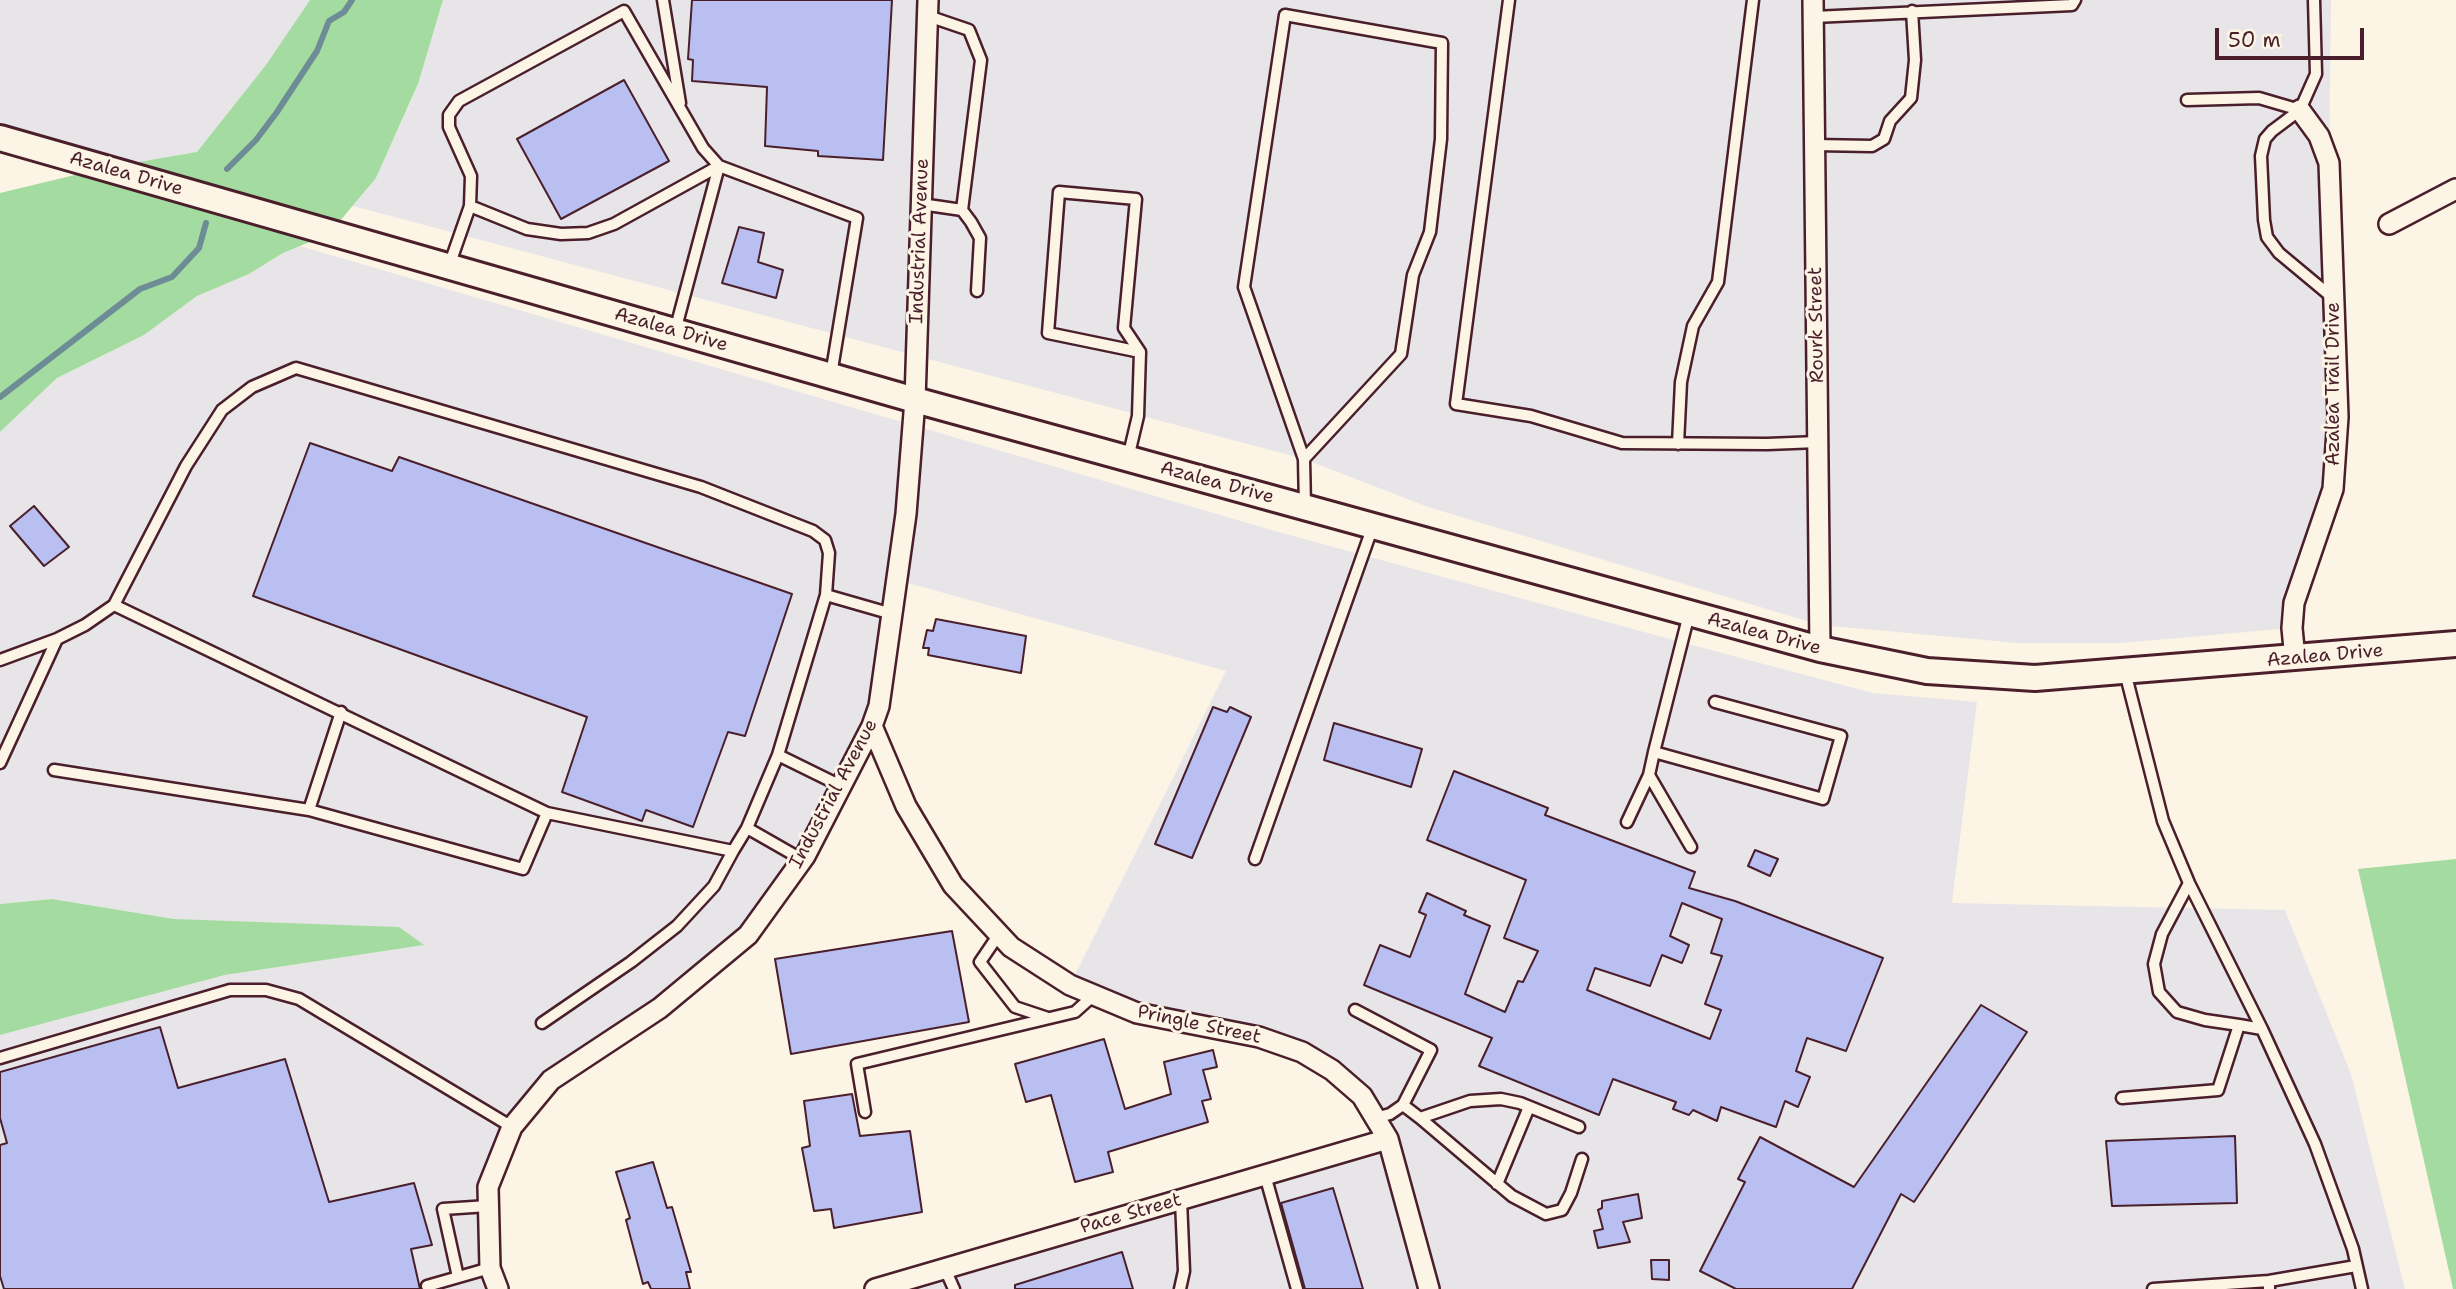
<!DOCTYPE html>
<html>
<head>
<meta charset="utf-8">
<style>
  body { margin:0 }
  #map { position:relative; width:2456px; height:1289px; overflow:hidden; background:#fcf5e5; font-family:"Shantell Sans",sans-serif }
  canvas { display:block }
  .scale { position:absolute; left:2215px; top:28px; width:149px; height:32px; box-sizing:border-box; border:4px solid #4a1f2b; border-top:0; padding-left:9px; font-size:21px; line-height:24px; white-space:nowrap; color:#4a1f2b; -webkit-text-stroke:5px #fcf5e5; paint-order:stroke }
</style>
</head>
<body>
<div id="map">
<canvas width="2456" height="1289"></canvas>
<div class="scale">50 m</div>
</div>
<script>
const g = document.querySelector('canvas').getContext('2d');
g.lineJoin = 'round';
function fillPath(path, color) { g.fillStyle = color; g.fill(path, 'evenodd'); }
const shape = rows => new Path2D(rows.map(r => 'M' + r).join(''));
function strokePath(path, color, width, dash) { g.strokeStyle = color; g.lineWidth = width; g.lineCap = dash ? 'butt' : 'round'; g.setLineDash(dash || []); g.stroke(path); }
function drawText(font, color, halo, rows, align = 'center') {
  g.font = font + ' "Shantell Sans",sans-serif'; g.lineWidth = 6; g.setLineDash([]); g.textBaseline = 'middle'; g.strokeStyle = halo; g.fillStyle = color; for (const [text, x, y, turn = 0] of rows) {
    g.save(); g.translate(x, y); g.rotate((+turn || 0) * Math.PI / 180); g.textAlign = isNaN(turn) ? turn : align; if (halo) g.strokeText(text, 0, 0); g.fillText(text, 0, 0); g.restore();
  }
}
fillPath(shape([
  [0,0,310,0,184,191,0,138],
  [443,0,2331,0,2329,163,2336,461,2292,628,2121,643,2018,643,1820,625,1428,507,1304,459,353,206,376,178,416,90],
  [300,246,1275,531,1666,638,1873,693,1977,702,1952,903,2285,910,2351,1074,2405,1289,875,1289,1387,1140,1332,1070,1070,985,1226,671,897,580,872,726,748,935,551,1080,488,1187,498,1289,0,1289,0,1035,225,975,423,945,174,919,52,899,0,904,0,432,57,378,144,335,197,296,249,274,283,253]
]), '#e8e5e9');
fillPath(shape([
  [310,0,443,0,418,84,376,178,329,234,283,253,249,274,197,296,144,335,57,378,0,432,0,193,104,168,197,152,266,65],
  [2456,859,2456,1289,2453,1289,2358,869],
  [52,899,174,919,399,927,424,945,225,975,0,1035,0,904]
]), '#a4dba0');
strokePath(shape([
  [227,169,256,140,277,112,317,51,329,21,344,12,352,0],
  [0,397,140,289,172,277,199,248,206,223]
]), '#6d8c96', 6);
const building = shape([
  [692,0,892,0,883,160,818,156,818,151,765,146,767,87,692,81,693,60,688,59,692,0],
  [624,80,669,161,561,219,517,139,624,80],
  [739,227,764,233,758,262,783,270,776,298,722,283,739,227],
  [310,443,392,471,399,457,792,594,745,736,728,732,693,827,646,810,642,821,562,792,587,717,253,596,310,443],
  [34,506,69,547,44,566,10,526,34,506],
  [936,619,1026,636,1021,673,928,655,929,648,923,648,927,630,933,631,936,619],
  [1213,707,1227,712,1230,707,1251,717,1192,858,1155,844,1213,707],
  [1334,723,1422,749,1411,787,1324,760,1334,723],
  [1454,771,1548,808,1545,815,1695,872,1689,888,1735,901,1883,958,1846,1051,1807,1038,1796,1071,1810,1077,1798,1107,1785,1101,1776,1127,1721,1107,1717,1121,1693,1110,1689,1115,1673,1109,1676,1102,1613,1079,1599,1115,1479,1066,1492,1038,1364,985,1380,945,1410,957,1426,915,1419,912,1427,893,1466,911,1464,915,1490,926,1465,994,1505,1012,1518,981,1523,982,1538,951,1504,938,1526,880,1427,840,1454,771],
  [1682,903,1722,919,1711,953,1722,956,1705,1004,1721,1010,1710,1039,1587,990,1595,968,1650,986,1662,955,1682,963,1689,945,1670,936,1682,903],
  [1755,850,1778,859,1770,876,1748,866,1755,850],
  [952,931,969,1022,791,1054,775,959,952,931],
  [1981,1005,2027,1032,1914,1202,1901,1194,1852,1289,1736,1289,1700,1271,1745,1182,1738,1179,1760,1137,1854,1187,1981,1005],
  [160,1027,178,1088,285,1059,329,1202,414,1183,432,1245,411,1249,420,1289,4,1289,0,1276,0,1145,7,1143,0,1118,0,1072,160,1027],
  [1104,1039,1125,1109,1171,1094,1164,1062,1213,1050,1217,1067,1203,1070,1211,1099,1202,1101,1208,1122,1108,1152,1113,1172,1075,1182,1051,1095,1026,1102,1015,1064,1104,1039],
  [852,1094,860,1136,910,1131,922,1212,834,1228,831,1209,814,1211,802,1148,810,1146,804,1101,852,1094],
  [2235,1136,2237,1203,2112,1206,2106,1141,2235,1136],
  [653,1162,667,1208,672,1207,691,1272,686,1272,690,1289,651,1289,648,1282,643,1284,626,1220,630,1218,616,1172,653,1162],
  [1333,1188,1363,1289,1305,1289,1281,1203,1333,1188],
  [1638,1194,1642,1218,1623,1222,1630,1242,1598,1248,1594,1231,1603,1229,1598,1210,1602,1208,1602,1201,1638,1194],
  [1122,1252,1133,1289,1015,1289,1015,1285,1122,1252],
  [1651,1260,1669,1260,1669,1280,1652,1279,1651,1260]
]);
fillPath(building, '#babff1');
strokePath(building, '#4a1f2b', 2);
const service = shape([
  [663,0,680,103],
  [1509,0,1456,404,1531,416,1622,443,1767,444,1818,442],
  [2314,0,2316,74,2300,110,2272,131,2265,139,2261,156,2264,220,2267,237,2279,253,2333,298],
  [928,16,969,30,981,60,962,210],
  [1814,17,2072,5,2075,0],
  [2187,100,2259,98,2300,110],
  [1815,145,1872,146,1884,139,1890,121,1911,98,1915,60,1912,11],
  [921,204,962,210,971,222,980,238,977,291],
  [449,266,470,206,471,176,449,127,449,115,459,101,624,11,703,148,719,166,614,224,588,233,561,234,527,229,470,206],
  [675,331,719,166,857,218,831,375],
  [1678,444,1681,382,1693,326,1718,282,1753,0],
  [1128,458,1138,416,1140,352,1124,328,1136,199,1059,192,1048,333,1140,352],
  [1304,459,1401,354,1413,275,1430,232,1441,139,1442,43,1285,15,1244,287,1304,459,1305,507],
  [826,595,892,614],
  [1689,614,1654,752,1823,799,1841,736,1715,702],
  [0,660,57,639,85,625,114,605],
  [2125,672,2163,821,2189,883,2262,1029,2315,1144,2353,1249,2362,1289],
  [778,755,841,786],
  [0,763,57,639],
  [54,770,309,810,341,712],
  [1649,775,1691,847],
  [309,810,523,869,547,813],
  [1627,822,1649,775,1654,752],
  [747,828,733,851,547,813,114,605,186,466,222,410,252,387,296,368,701,487,813,531,825,540,829,553,826,595,778,755,747,828,803,860],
  [1255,859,1373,526],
  [2189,883,2162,934,2154,964,2159,992,2177,1012,2205,1020,2239,1025],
  [999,934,980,962,1015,1007,1048,1018],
  [1355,1010,1431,1050,1403,1105],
  [542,1023,631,962,677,926,714,886,733,851],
  [0,1058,230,990,266,990,299,999,512,1127],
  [2122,1098,2218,1090,2239,1025,2262,1029],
  [865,1112,857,1064,1075,1012,1094,995],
  [1375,1118,1390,1114,1403,1105,1420,1118,1470,1101,1501,1099,1520,1103,1579,1127],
  [1420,1118,1512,1196,1546,1214,1562,1210,1571,1193,1582,1159],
  [1265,1175,1297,1289],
  [1497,1184,1529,1107],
  [945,1269,954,1289],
  [458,1277,443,1209,488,1206],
  [427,1286,490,1268],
  [1180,1289,1184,1271,1181,1200],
  [2153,1289,2269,1281],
  [2269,1289,2269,1281,2356,1266]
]);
const minor = shape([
  [1813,0,1820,649],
  [2389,224,2456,189],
  [2295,659,2292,628,2294,603,2333,489,2338,417,2329,163,2319,136,2300,110],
  [872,726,906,806,953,885,1011,947,1070,985,1137,1013,1259,1037,1302,1052,1332,1070,1362,1096,1388,1139,1429,1289],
  [498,1289,490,1268,488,1187,512,1127,551,1080,660,1008,748,935,805,856,872,726,879,706,906,514,915,400,928,0],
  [875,1289,1388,1139]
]);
const tertiary = shape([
  [0,138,915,400,1820,649,1927,671,2035,678,2456,644]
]);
strokePath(service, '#4a1f2b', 15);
strokePath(minor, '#4a1f2b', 24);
strokePath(tertiary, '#4a1f2b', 30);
strokePath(service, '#fcf5e5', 10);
strokePath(minor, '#fcf5e5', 19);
strokePath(tertiary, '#fcf5e5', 24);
drawText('19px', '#4a1f2b', '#fcf5e5', [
  ["Azalea Drive",126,174,16],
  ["Industrial Avenue",920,241,-88],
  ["Rourk Street",1817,325,-91],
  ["Azalea Drive",671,330,16],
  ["Azalea Trail Drive",2334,384,-90],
  ["Azalea Drive",1217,483,15],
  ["Azalea Drive",1764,634,15],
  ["Azalea Drive",2325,656,-5],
  ["Industrial Avenue",834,794,-62],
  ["Pringle Street",1199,1025,12],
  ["Pace Street",1131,1214,-16]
]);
</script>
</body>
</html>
